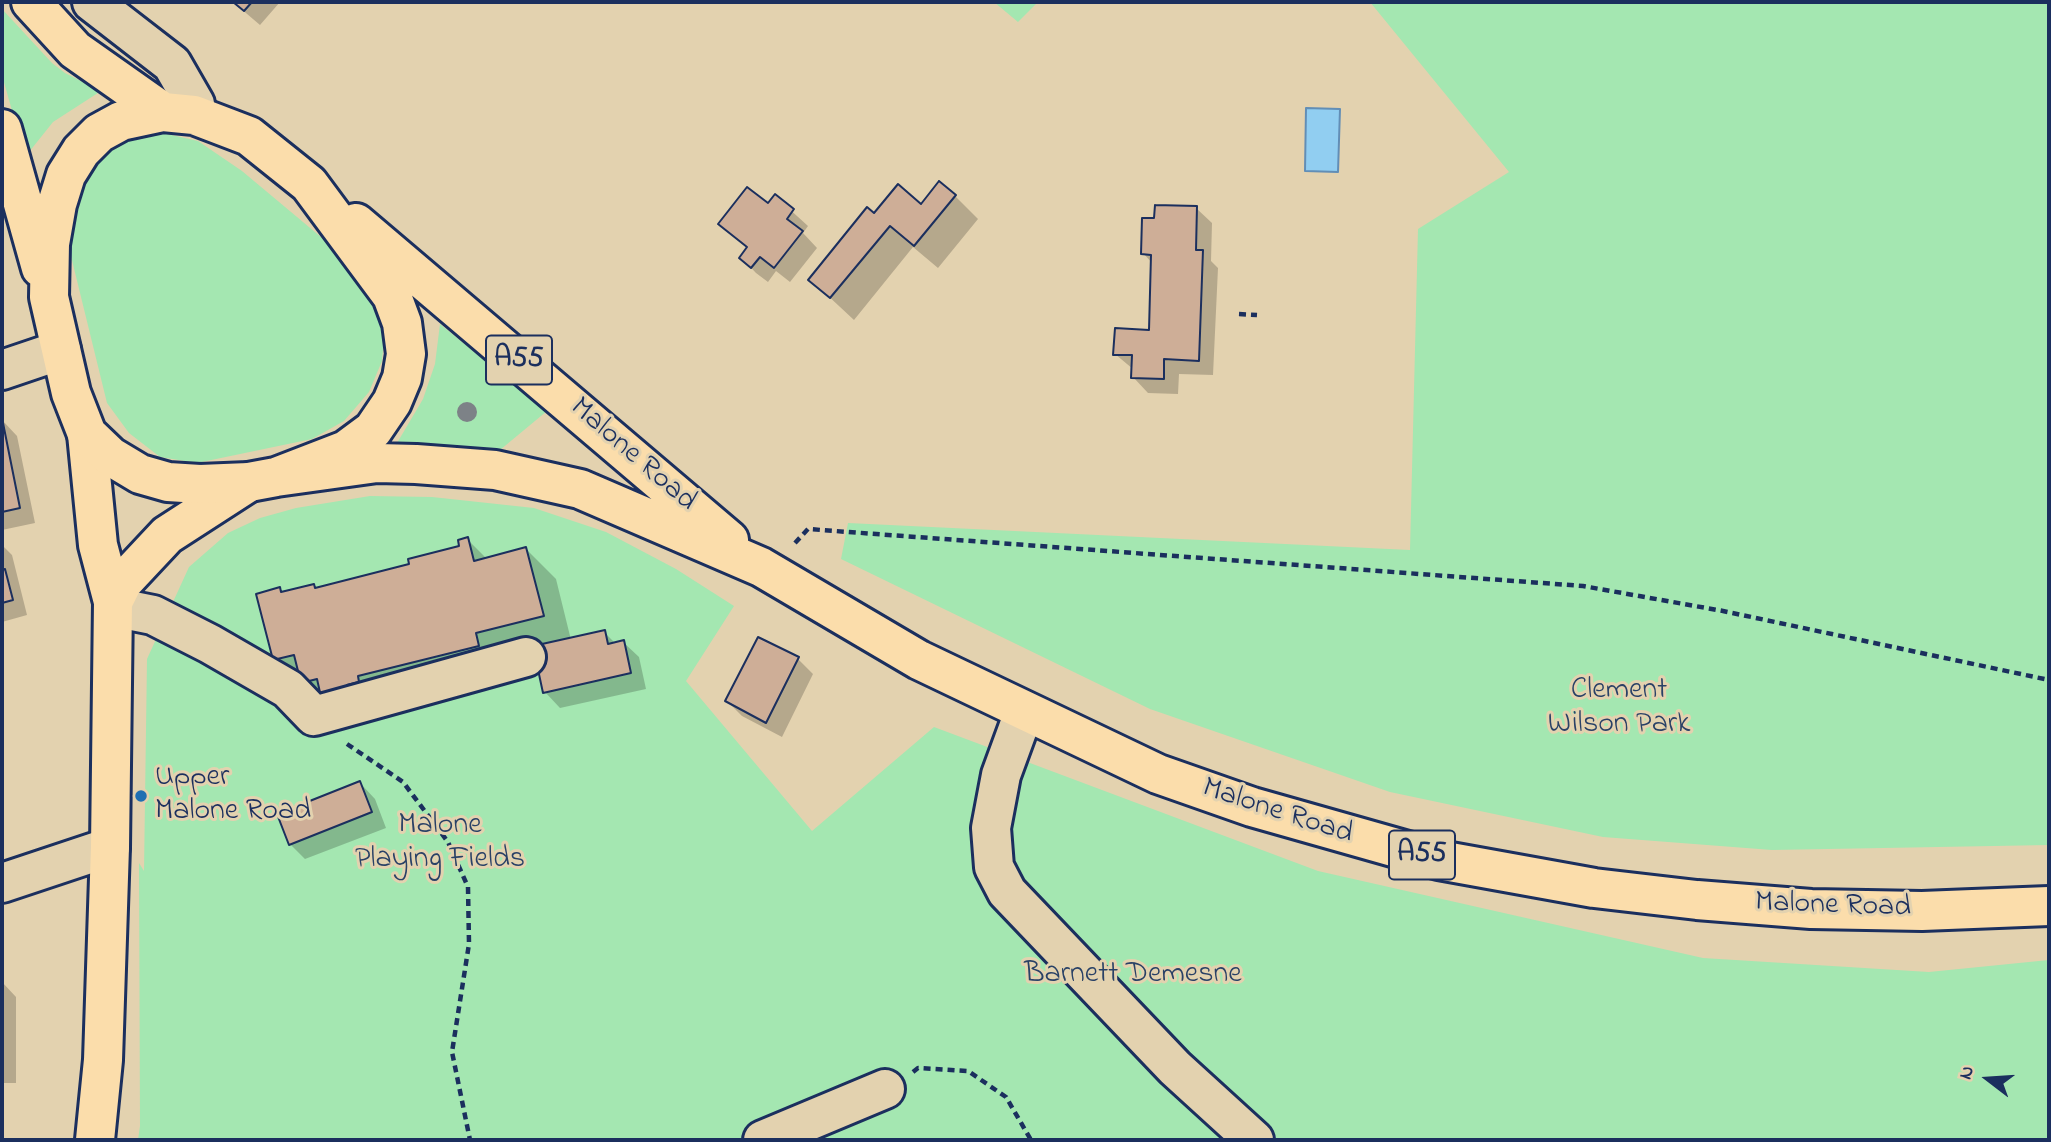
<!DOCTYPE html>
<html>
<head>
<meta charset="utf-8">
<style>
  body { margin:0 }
  #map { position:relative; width:2051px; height:1142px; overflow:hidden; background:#e3d2af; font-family:"Indie Flower",sans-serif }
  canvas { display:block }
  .frame { position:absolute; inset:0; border:4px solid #1b2f5e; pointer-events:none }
  .north { position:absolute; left:1953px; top:1044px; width:70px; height:70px; -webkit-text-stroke:5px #e3d2af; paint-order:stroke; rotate:287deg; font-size:19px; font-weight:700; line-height:28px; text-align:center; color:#1b2f5e }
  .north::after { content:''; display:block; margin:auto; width:24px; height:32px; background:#1b2f5e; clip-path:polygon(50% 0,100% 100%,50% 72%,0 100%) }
</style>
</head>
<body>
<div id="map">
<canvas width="2051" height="1142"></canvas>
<div class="frame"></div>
<div class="north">N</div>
</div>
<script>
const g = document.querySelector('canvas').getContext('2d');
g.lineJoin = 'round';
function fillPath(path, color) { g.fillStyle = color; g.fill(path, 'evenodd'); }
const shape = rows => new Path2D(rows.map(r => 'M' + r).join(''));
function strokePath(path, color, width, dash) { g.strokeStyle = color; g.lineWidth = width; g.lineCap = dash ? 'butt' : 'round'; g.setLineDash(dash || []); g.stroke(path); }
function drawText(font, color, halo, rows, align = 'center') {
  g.font = font + ' "Indie Flower",sans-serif'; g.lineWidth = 6; g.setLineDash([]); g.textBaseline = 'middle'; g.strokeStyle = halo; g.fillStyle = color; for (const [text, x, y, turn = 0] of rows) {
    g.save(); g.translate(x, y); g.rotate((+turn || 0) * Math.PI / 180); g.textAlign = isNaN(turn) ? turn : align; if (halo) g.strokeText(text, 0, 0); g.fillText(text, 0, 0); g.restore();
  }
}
fillPath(shape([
  [994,2,1038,2,1018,22],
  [1370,2,2049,2,2049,845,1772,850,1603,837,1390,792,1150,709,841,559,848,523,1410,550,1418,229,1509,172],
  [2,9,52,63,65,73,101,91,53,122,25,157,2,75],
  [163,133,198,141,242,171,358,268,375,293,385,328,382,361,369,392,344,421,312,439,197,463,160,457,129,433,107,403,69,248,71,211,83,180,105,149,129,136],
  [440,324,547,411,500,450,397,443,423,399,435,364],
  [370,496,432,497,534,508,606,532,676,569,734,606,686,681,812,831,934,727,1318,871,1703,958,1929,972,2049,960,2049,1140,138,1140,140,1126,139,863,144,871,147,659,189,567,228,533,260,518,296,508]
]), '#a4e7b1');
const water = shape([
  [1306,108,1340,109,1338,172,1305,171,1306,108]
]);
fillPath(water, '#91cef1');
strokePath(water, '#628eb6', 2);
fillPath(shape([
  [233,2,280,2,260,25],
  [775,196,808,226,803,233,817,248,790,282,776,271,768,282,756,273,741,257,748,249,720,224,768,206],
  [955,196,978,219,938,268,913,247,854,320,810,279,874,216],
  [1196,208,1212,223,1211,261,1218,268,1213,375,1179,374,1178,394,1148,393,1133,377,1133,369,1115,354,1150,332,1153,264,1143,253,1156,220],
  [2,420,17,436,35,523,2,530],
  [467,539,487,559,526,549,556,579,571,640,604,632,616,644,623,642,639,657,646,689,560,708,545,692,536,654,375,714,376,720,353,726,274,659,280,589,284,593,314,586,317,589,411,565,461,547],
  [2,545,12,555,27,615,2,622],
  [798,659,813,674,782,737,742,716,727,701],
  [360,783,375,799,386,828,305,859,290,844],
  [2,982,16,997,16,1083,2,1083]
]), '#0003');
const building = shape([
  [233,2,252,2,244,11,233,2],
  [939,181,956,195,914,246,890,226,830,298,808,280,867,207,874,213,898,184,921,204,939,181],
  [747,187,768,203,775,194,794,209,787,219,803,231,774,268,760,257,751,268,739,258,747,247,718,224,747,187],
  [1155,205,1197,206,1196,250,1203,250,1199,361,1164,359,1164,379,1131,378,1132,355,1113,355,1115,328,1149,330,1151,255,1141,254,1142,218,1154,218,1155,205],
  [2,418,20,508,2,512,2,418],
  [468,537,474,561,526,547,544,616,476,633,479,646,358,676,359,682,347,685,348,690,321,697,317,679,301,683,294,655,273,660,256,594,280,587,281,592,314,584,315,588,409,564,408,559,459,546,458,540,468,537],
  [5,569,13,600,2,603,2,570,5,569],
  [605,630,608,644,624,640,631,673,543,693,533,646,605,630],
  [758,637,799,657,766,723,725,701,758,637],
  [360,781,372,812,289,845,277,814,360,781]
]);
fillPath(building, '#ceae97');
strokePath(building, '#1b2f5e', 2);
const minor = shape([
  [92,2,172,64,195,104],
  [2,370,61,350],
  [113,607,153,615,210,644,288,689,314,716,526,657],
  [1024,712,1001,775,991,828,994,867,1007,892,1175,1068,1254,1140],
  [2,883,110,847],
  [763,1140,885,1089]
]);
const major = shape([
  [87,434,98,545,113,602,110,847,103,1060,95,1140],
  [113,602,123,582,167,535,249,482]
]);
const highway = shape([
  [31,2,75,50,163,112],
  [163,112,194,115,249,136,309,184,392,296,402,323,406,354,402,378,392,402,373,430,346,450,276,477,249,482,200,484,168,482,140,474,110,456,87,434,71,393,49,297,50,244,57,204,66,175,81,151,99,133,121,121,163,112],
  [2,129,41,268],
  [356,223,729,540],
  [276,477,377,463,416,464,495,470,580,489,761,567,919,660,1158,774,1252,807,1439,860,1594,888,1697,900,1811,909,1922,911,2049,906]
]);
strokePath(minor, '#1b2f5e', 44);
strokePath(major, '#1b2f5e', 44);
strokePath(highway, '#1b2f5e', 44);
strokePath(shape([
  [1239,314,1257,315],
  [795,543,808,529,1583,586,1723,611,2049,680],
  [347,744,403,782,448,842,468,887,469,944,452,1052,470,1140],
  [913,1072,918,1068,968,1071,1006,1097,1031,1140]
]), '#1b2f5e', 4.5, [7, 5]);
strokePath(minor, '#e3d2af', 38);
strokePath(major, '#fbddab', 38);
strokePath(highway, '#fbddab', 38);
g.fillStyle = '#7d8287';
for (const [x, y] of [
  [467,412]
]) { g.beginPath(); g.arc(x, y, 10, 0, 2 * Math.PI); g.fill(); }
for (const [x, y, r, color] of [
  [141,796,7,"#1f6fb2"]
]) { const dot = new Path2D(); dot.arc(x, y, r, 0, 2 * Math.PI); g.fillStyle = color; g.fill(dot); strokePath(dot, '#e3d2af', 2.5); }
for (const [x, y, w] of [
  [519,360,66],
  [1422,855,66]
]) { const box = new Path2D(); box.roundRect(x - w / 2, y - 24.5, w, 49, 5); g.fillStyle = '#e3d2af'; g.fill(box); strokePath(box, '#1b2f5e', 2); }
drawText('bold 28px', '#1b2f5e', null, [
  ["A55",519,360],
  ["A55",1422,855]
]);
drawText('30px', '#1b2f5e', '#e3d2af', [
  ["Malone Road",632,456,41],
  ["Malone Road",1277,813,18],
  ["Malone Road",1833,907,2]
]);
drawText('30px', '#294166', '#e3d2af', [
  ["Clement",1619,692],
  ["Wilson Park",1619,726],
  ["Malone",440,827],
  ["Playing Fields",440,861],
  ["Barnett Demesne",1133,976]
]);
drawText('30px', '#1b2f5e', '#e3d2af', [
  ["Upper",155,779],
  ["Malone Road",155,813]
], 'left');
</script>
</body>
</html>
